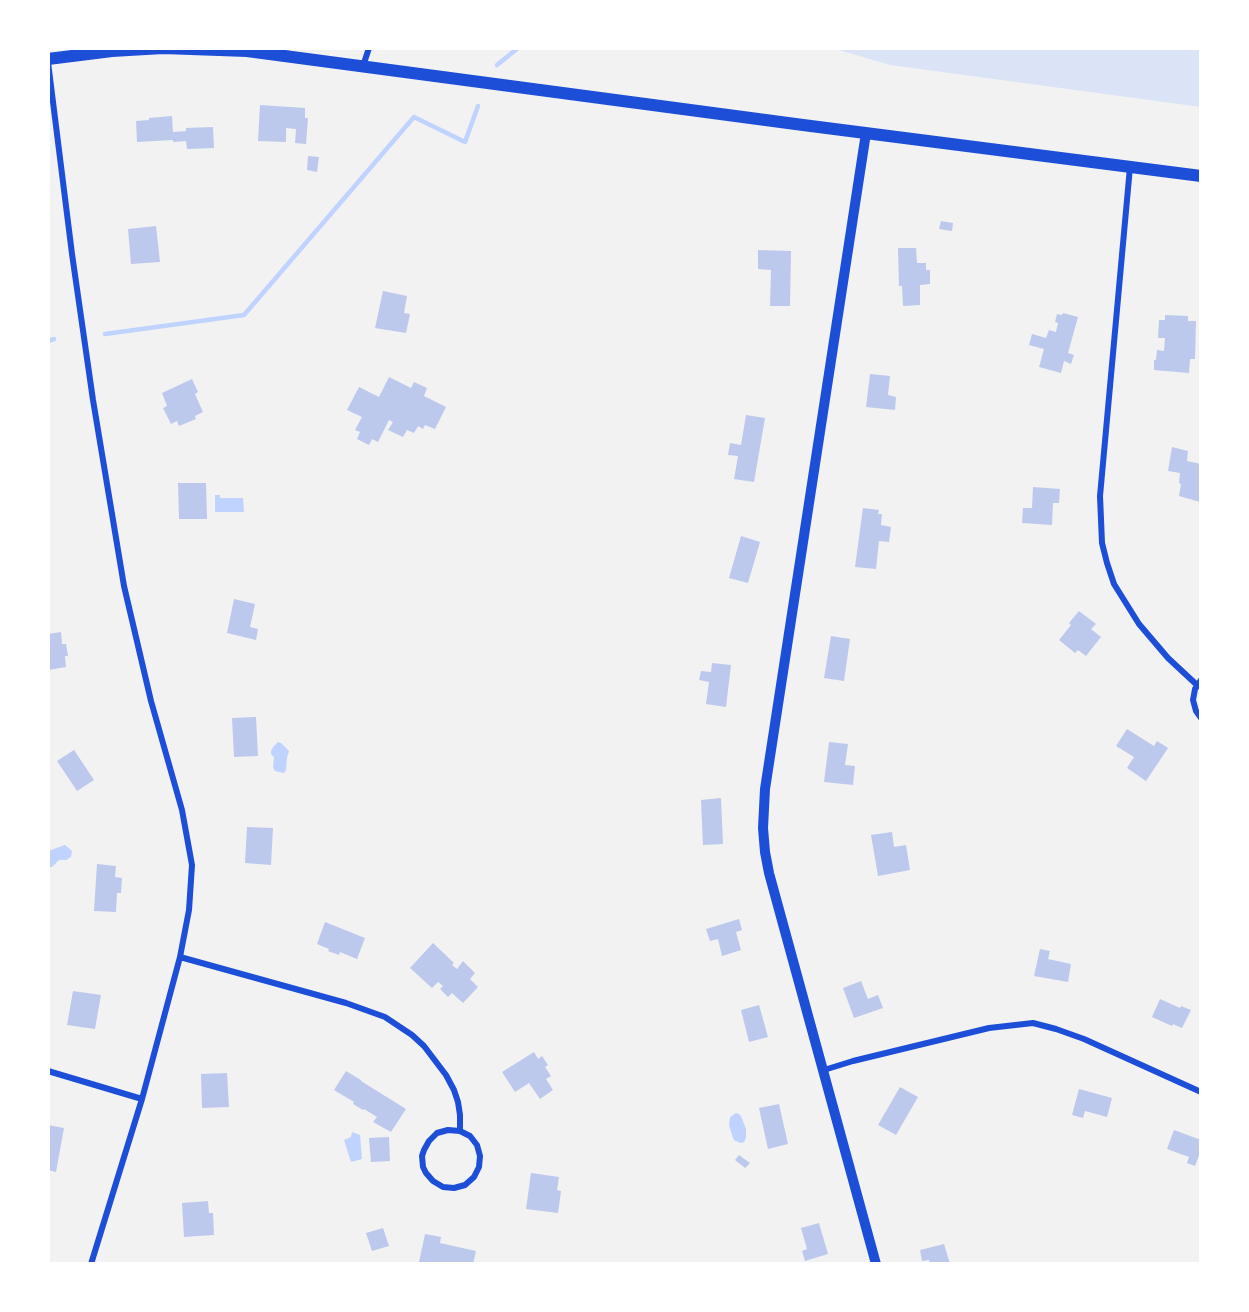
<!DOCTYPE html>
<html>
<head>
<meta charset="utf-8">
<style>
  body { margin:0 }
  #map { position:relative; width:1249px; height:1312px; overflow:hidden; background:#f2f2f2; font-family:"PT Serif",serif }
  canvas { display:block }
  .frame { position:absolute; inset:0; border:50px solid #fff; pointer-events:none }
</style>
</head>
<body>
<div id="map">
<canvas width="1249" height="1312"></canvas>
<div class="frame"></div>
</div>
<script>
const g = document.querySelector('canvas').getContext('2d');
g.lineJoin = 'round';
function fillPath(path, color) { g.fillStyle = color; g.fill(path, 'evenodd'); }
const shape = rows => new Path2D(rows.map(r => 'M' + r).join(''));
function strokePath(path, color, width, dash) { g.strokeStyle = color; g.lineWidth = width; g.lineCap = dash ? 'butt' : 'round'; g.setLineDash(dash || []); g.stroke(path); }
fillPath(shape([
  [832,48,1201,48,1201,107,890,65]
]), '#dbe4f7');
fillPath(shape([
  [215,495,220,495,220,498,243,498,244,512,215,512],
  [278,742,281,743,289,751,287,758,286,770,284,773,275,771,273,767,274,757,271,754,271,751,273,747],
  [65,845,72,851,71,857,66,860,59,860,52,867,48,867,48,851],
  [736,1113,739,1114,741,1116,746,1129,746,1138,744,1142,741,1143,735,1141,733,1138,729,1125,730,1117],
  [352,1132,360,1135,362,1159,351,1162,344,1140,351,1137]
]), '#bfd3fe');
strokePath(shape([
  [497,65,518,48],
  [105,334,244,315,414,117,465,142,478,106],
  [48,341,54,339]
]), '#bfd3fe', 4.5);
fillPath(shape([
  [260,105,305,108,305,118,308,118,306,144,295,143,296,129,286,128,286,142,258,141],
  [172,116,173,132,186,131,186,128,213,127,214,148,187,149,186,141,173,142,173,140,137,142,136,121,149,120,149,118],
  [308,156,319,157,317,172,307,170],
  [941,221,953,223,952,231,939,229],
  [156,226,160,262,131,264,128,229],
  [898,248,916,248,917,263,926,263,926,270,930,270,930,284,920,285,920,305,903,306,902,286,899,286],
  [758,250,791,251,790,306,770,306,771,270,758,269],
  [383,291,407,296,404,313,410,314,406,333,375,328],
  [1063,313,1078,317,1068,353,1074,355,1071,364,1064,361,1061,373,1039,367,1044,349,1029,345,1032,334,1046,338,1049,330,1056,332,1058,323,1055,322,1057,314,1062,315],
  [1165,315,1188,316,1188,321,1196,321,1195,359,1190,359,1189,373,1154,370,1154,360,1156,360,1157,350,1164,351,1165,338,1158,338,1159,320,1165,320],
  [870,374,890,376,888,395,896,397,895,410,866,407],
  [389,377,411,388,414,382,427,388,424,396,446,407,435,429,425,425,423,429,418,426,414,433,407,430,403,437,388,430,393,422,389,420,378,442,372,439,369,445,357,439,360,432,355,430,362,417,347,410,359,387,379,397],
  [192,379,198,392,195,394,203,412,195,416,196,419,179,426,177,421,171,424,163,408,167,406,162,393],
  [746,415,765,418,754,482,734,479,738,456,728,455,730,443,741,445],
  [1172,447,1188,451,1187,461,1201,464,1200,502,1179,496,1181,484,1179,483,1180,473,1168,471],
  [178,483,206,483,207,519,179,519],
  [1033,487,1060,489,1059,503,1053,503,1052,525,1022,523,1023,508,1032,508],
  [863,508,879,510,878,514,882,514,881,525,891,527,889,542,879,541,876,569,855,567],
  [741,536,760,542,748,583,729,578],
  [234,599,255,604,250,627,258,629,256,640,227,633],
  [1079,611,1096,624,1091,629,1101,637,1086,656,1078,650,1075,653,1059,640,1071,625,1069,623],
  [61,632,62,644,66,644,68,656,65,656,66,667,48,670,48,634],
  [831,636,850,639,844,681,824,678],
  [712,663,731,665,726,707,706,704,709,682,699,680,701,671,711,672],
  [256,717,258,756,234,757,232,718],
  [1127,729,1154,746,1157,741,1168,748,1146,781,1127,768,1134,757,1116,746],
  [829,742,848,744,845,765,855,766,853,785,824,782],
  [74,750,94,780,77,791,57,761],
  [721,798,723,844,703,845,701,800],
  [247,827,273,828,271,865,245,863],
  [892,832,894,847,906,845,910,870,878,876,871,835],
  [97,864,116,866,115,877,122,878,121,893,117,893,116,912,94,911],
  [739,919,742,930,736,932,741,950,722,956,718,939,710,941,706,929],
  [325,922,365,938,357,959,340,952,339,955,328,951,329,949,317,944],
  [433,943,454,963,452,965,457,969,463,961,475,973,470,979,478,987,463,1003,452,993,448,997,440,989,443,986,438,982,432,988,410,968],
  [1040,949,1050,951,1048,959,1071,964,1068,982,1034,976],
  [861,981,868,999,878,995,883,1008,854,1018,843,988],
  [73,991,101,995,95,1029,67,1025],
  [1160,999,1180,1008,1181,1006,1191,1010,1182,1028,1173,1024,1172,1026,1152,1017],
  [759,1005,768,1037,749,1042,741,1010],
  [534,1052,538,1059,542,1056,548,1065,545,1067,551,1076,546,1079,553,1090,540,1099,529,1083,515,1092,502,1072],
  [346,1071,361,1080,361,1081,406,1109,391,1132,373,1122,377,1117,364,1109,363,1110,353,1104,354,1102,334,1090],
  [227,1073,229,1107,202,1108,201,1074],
  [900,1087,918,1097,896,1135,878,1125],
  [1079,1089,1112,1098,1107,1117,1085,1111,1083,1118,1072,1115],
  [779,1104,788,1144,768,1149,759,1108],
  [48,1125,64,1128,56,1172,48,1170],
  [1174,1130,1201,1140,1201,1150,1195,1166,1187,1163,1189,1157,1167,1149],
  [389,1137,390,1161,371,1162,369,1138],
  [739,1155,750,1163,745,1168,735,1160],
  [531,1173,559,1177,557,1190,561,1191,558,1213,526,1209],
  [208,1201,209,1213,213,1213,214,1235,184,1237,182,1203],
  [819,1223,828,1254,805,1261,802,1251,807,1249,801,1228],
  [383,1228,389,1246,372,1251,366,1233],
  [425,1234,441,1237,440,1243,476,1251,473,1264,429,1264,419,1262],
  [944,1244,950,1264,930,1264,929,1260,922,1261,920,1250]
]), '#bdc9ec');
strokePath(shape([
  [48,62,72,254,93,400,124,586,151,701,182,810,192,865,189,910,180,957,142,1099,91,1264],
  [363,66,369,48],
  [1130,167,1100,496,1102,543,1107,563,1114,584,1139,624,1168,658,1197,685],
  [1201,680,1195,689,1193,700,1196,711,1201,718],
  [180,957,346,1003,385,1017,412,1035,424,1046,446,1075,454,1090,458,1102,460,1115,460,1131,448,1130,437,1133,429,1141,424,1150,422,1156,423,1167,426,1173,433,1181,443,1187,454,1188,465,1185,474,1177,479,1167,480,1156,477,1145,470,1136,460,1131],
  [824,1070,853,1061,989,1028,1033,1023,1056,1029,1084,1039,1201,1092],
  [48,1071,142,1099]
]), '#1d4ed8', 6);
strokePath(shape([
  [866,133,765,789,763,828,765,852,769,873,876,1264]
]), '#1d4ed8', 10);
strokePath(shape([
  [48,59,112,51,163,48,247,51,803,125,1201,176]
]), '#1d4ed8', 12);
</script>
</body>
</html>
